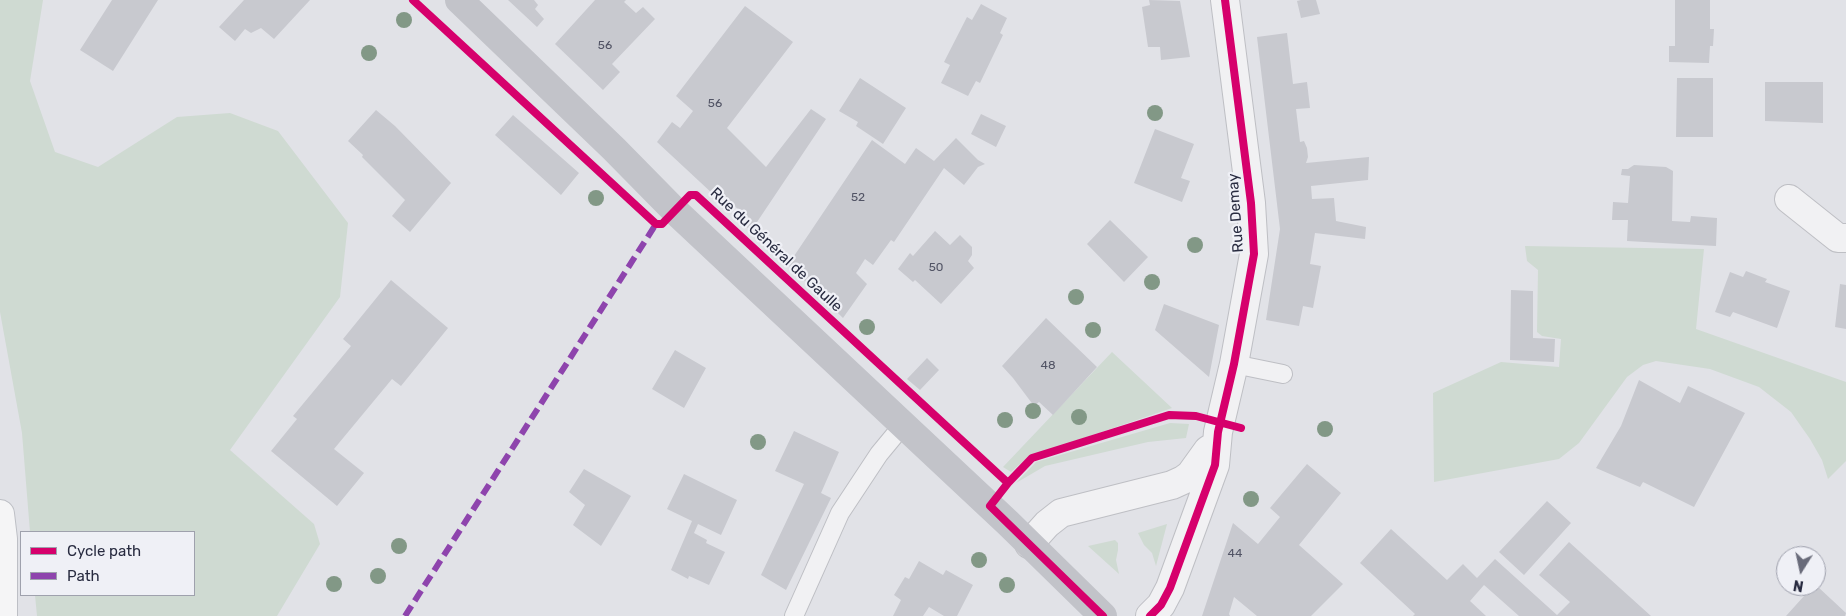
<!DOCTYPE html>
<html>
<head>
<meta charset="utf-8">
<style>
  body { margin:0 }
  #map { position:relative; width:1846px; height:616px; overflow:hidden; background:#e1e2e7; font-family:Rubik,sans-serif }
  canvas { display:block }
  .legend { position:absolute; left:20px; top:531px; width:175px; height:65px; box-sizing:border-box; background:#eff0f6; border:1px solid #9fa1ad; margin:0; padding:6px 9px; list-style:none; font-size:15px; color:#282b40 }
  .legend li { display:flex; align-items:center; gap:10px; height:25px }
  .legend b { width:25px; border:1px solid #9fa1ad }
  .north { position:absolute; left:1776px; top:546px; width:50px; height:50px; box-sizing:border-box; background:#eff0f6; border:1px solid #9fa1ad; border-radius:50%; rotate:190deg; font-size:14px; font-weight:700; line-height:20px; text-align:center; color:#282b40 }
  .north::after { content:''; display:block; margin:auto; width:18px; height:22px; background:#696b7a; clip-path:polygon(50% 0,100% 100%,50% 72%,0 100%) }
</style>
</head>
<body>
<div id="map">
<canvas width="1846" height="616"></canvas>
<ul class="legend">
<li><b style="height:6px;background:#d6006c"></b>Cycle path</li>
<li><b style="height:6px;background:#8e44ad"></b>Path</li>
</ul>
<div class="north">N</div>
</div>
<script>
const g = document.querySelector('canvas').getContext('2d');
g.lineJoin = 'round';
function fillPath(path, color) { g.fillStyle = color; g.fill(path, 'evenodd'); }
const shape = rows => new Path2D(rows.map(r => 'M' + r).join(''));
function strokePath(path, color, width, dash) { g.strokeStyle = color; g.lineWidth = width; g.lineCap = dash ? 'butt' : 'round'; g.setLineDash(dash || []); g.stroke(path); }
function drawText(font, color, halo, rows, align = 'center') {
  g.font = font + ' Rubik,sans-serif'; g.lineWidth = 4.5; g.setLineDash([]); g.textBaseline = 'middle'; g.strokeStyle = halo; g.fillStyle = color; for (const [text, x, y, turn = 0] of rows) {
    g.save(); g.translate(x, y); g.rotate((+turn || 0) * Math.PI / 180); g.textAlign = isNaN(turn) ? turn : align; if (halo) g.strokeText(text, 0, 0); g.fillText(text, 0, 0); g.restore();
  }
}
fillPath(shape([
  [0,0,43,0,30,81,55,152,98,167,177,117,230,113,278,131,348,223,340,297,230,450,314,524,320,544,277,616,37,616,35,595,194,595,194,532,30,532,22,433,0,312],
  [1525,246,1704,249,1696,329,1846,382,1846,461,1828,479,1822,460,1810,439,1791,412,1759,387,1710,369,1656,361,1643,365,1627,377,1579,443,1559,459,1434,482,1433,393,1501,362,1559,367,1561,339,1542,336,1537,332,1538,270,1527,261],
  [1112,352,1172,408,1028,457,1011,472,1003,467],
  [1170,423,1189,424,1186,438,1148,442,1045,466,1016,483,1036,462],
  [1167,524,1156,566,1152,553,1144,545,1138,533],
  [1115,540,1118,543,1118,550,1116,560,1119,574,1088,546]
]), '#cfdad2');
fillPath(shape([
  [112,0,158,0,113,71,80,50],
  [244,0,310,0,274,39,261,28,251,33,245,29,235,41,219,27],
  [508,0,534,0,538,5,535,9,544,19,537,27],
  [595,0,626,0,624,2,636,13,643,7,655,19,612,64,620,72,603,90,555,44],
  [1149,0,1180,1,1190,57,1161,60,1160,47,1148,47,1142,7,1150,5],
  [1301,0,1316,0,1320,14,1301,18,1297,1],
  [1675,0,1710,0,1710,29,1714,29,1713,46,1710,46,1709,63,1669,62,1669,46,1675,46],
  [981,4,1007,18,1000,33,1003,35,980,83,976,81,968,96,941,83,950,65,944,62,967,17,972,20],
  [745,6,793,42,727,128,766,167,811,109,826,119,751,231,735,216,739,210,718,191,714,195,657,142,672,122,680,128,693,111,676,96],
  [1287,33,1293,84,1307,82,1310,108,1296,109,1300,142,1304,141,1307,148,1308,157,1306,163,1369,157,1368,180,1311,186,1312,199,1334,198,1336,221,1366,227,1365,239,1315,233,1310,264,1321,266,1313,308,1303,306,1299,326,1266,320,1280,229,1257,37],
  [860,78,906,108,883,144,856,126,858,122,839,111],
  [1677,78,1713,78,1713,137,1676,137],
  [1765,82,1823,82,1823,123,1765,121],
  [376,110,395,126,451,183,410,232,392,216,405,200,362,157,363,155,348,141],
  [981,114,1006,126,996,147,971,134],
  [513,115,579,173,561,195,495,135],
  [1155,129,1194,144,1181,178,1190,181,1182,202,1134,183],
  [956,138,978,160,985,164,978,167,964,185,944,168,894,242,891,240,873,265,865,259,856,273,867,284,843,318,788,265,872,140,905,164,916,148,934,161],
  [1634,165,1666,167,1673,171,1672,221,1690,222,1691,216,1717,218,1716,246,1627,241,1628,220,1612,220,1613,202,1628,203,1630,176,1621,175,1622,169,1628,169],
  [1110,220,1148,257,1124,282,1087,244],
  [935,231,950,245,960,235,972,247,972,255,968,261,974,268,941,304,915,280,913,282,898,269,910,253,913,256],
  [1746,271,1767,279,1765,282,1790,291,1777,328,1733,312,1730,317,1715,312,1730,272,1743,277],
  [391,280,448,328,401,386,392,379,334,449,364,473,337,506,271,451,297,419,293,416,351,346,343,339],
  [1840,284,1846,285,1846,329,1835,327],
  [1511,290,1533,291,1533,338,1555,339,1554,362,1510,360],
  [1164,304,1219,325,1209,377,1155,330],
  [1046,318,1097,367,1053,415,1039,402,1034,406,1013,378,1002,366],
  [675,350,706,368,684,408,652,389],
  [927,358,939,370,920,390,907,379],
  [1639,380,1680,403,1688,386,1745,413,1694,507,1643,482,1640,487,1596,468,1621,426],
  [794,431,839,452,821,493,831,498,786,590,761,575,804,484,775,471],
  [1307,464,1341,493,1299,545,1343,584,1311,616,1257,616,1234,597,1229,614,1230,616,1202,616,1233,523,1258,544,1280,517,1270,508],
  [584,469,631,496,601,546,573,525,585,505,569,492],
  [684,474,737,500,721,535,698,524,694,533,707,540,706,543,725,552,709,585,689,576,688,579,671,570,692,521,667,509],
  [1547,501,1571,523,1524,575,1499,552],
  [1391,529,1447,580,1463,564,1477,578,1495,559,1557,615,1570,602,1539,575,1569,542,1651,616,1519,616,1484,585,1470,601,1486,616,1413,616,1415,614,1360,563],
  [919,561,943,575,946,570,973,585,957,616,944,616,929,607,923,616,893,616,901,600,894,595,905,577,909,579],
  [1813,586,1817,586,1846,613,1845,616,1786,616]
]), '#c8c9cf');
const service = shape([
  [1234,364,1283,374],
  [794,616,840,513,879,454,903,425]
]);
const minor = shape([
  [1789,199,1838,238,1846,238],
  [1029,544,1047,524,1061,513,1172,485,1183,480,1190,475,1208,450,1216,445],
  [1150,616,1161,605,1170,588,1215,465,1218,432,1234,364,1254,254,1251,203,1225,0]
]);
const primary = shape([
  [0,514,3,539,3,616]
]);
strokePath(service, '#bebfc4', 20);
strokePath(minor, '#bebfc4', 30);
strokePath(primary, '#bdbfc5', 30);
strokePath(service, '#f1f1f3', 18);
strokePath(minor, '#f1f1f3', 28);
strokePath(shape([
  [459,0,614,149,675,211,1008,523,1103,616]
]), '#c2c3c9', 28);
strokePath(primary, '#f5f5f6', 28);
strokePath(shape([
  [405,616,656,224]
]), '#8e44ad', 6, [12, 6]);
strokePath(shape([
  [413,0,656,224,662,224,690,195,696,195,1008,483],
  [1103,616,990,506,1008,483,1032,458,1169,415,1196,416,1241,428],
  [1150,616,1161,605,1170,588,1215,465,1218,432,1234,364,1254,254,1251,203,1225,0]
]), '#d6006c', 8);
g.fillStyle = '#829886';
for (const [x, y] of [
  [404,20],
  [369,53],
  [1155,113],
  [596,198],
  [1195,245],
  [1152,282],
  [1076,297],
  [867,327],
  [1093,330],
  [1033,411],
  [1079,417],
  [1005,420],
  [1325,429],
  [758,442],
  [1251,499],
  [399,546],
  [979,560],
  [378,576],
  [334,584],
  [1007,585]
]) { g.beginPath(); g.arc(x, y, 8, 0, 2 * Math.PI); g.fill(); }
drawText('12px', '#525465', null, [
  ["56",605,46],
  ["56",715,104],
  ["52",858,198],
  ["50",936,268],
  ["48",1048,366],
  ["44",1235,554]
]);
drawText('15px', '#282b40', '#eff0f6', [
  ["Rue Demay",1236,213,-94],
  ["Rue du Général de Gaulle",776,250,43]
]);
</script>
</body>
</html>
